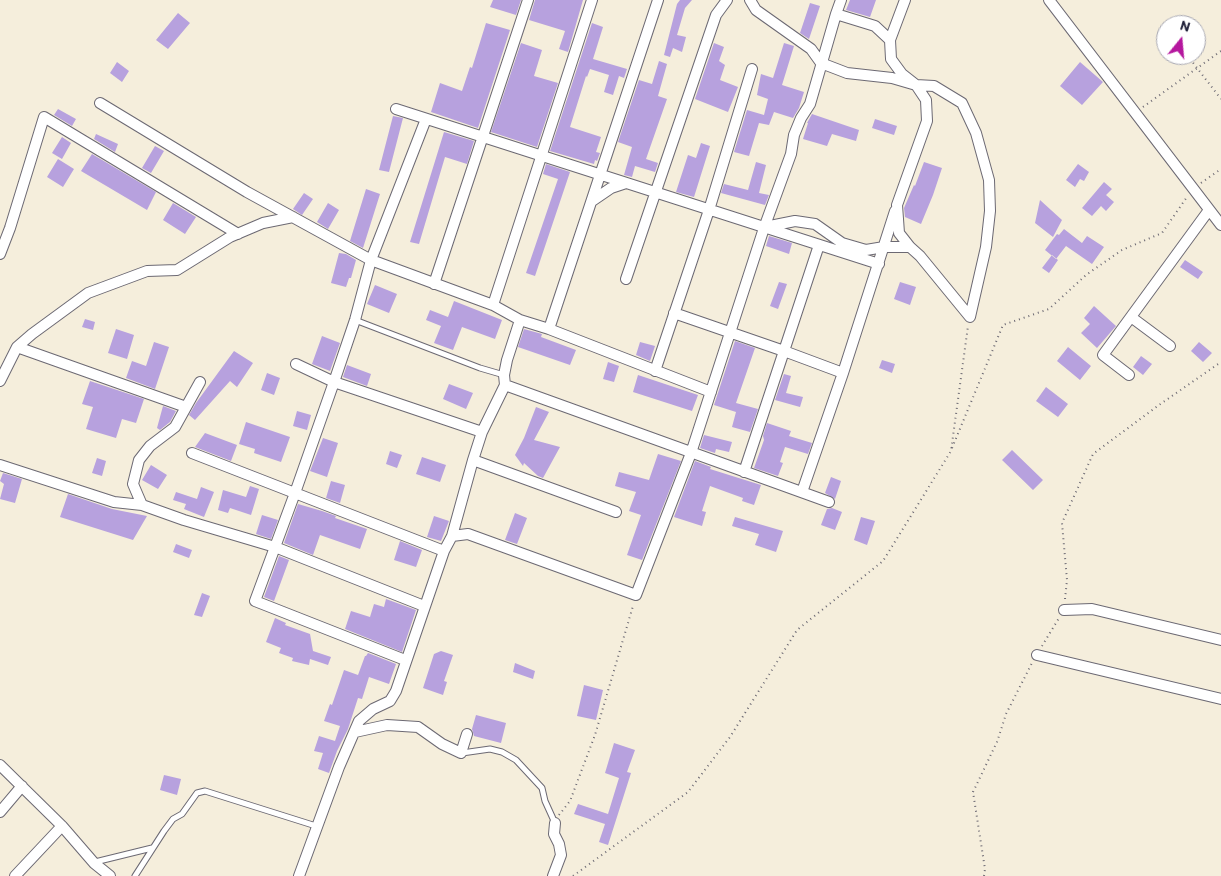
<!DOCTYPE html>
<html>
<head>
<meta charset="utf-8">
<style>
  body { margin:0 }
  #map { position:relative; width:1221px; height:876px; overflow:hidden; background:#f5eedc; font-family:Itim,sans-serif }
  canvas { display:block }
  .north { position:absolute; left:1156px; top:15px; width:50px; height:50px; box-sizing:border-box; background:#fff; border:1px solid #a7a7b1; border-radius:50%; rotate:17deg; font-size:14px; font-weight:700; line-height:20px; text-align:center; color:#22223b }
  .north::after { content:''; display:block; margin:auto; width:18px; height:22px; background:#b5179e; clip-path:polygon(50% 0,100% 100%,50% 72%,0 100%) }
</style>
</head>
<body>
<div id="map">
<canvas width="1221" height="876"></canvas>
<div class="north">N</div>
</div>
<script>
const g = document.querySelector('canvas').getContext('2d');
g.lineJoin = 'round';
function fillPath(path, color) { g.fillStyle = color; g.fill(path, 'evenodd'); }
const shape = rows => new Path2D(rows.map(r => 'M' + r).join(''));
function strokePath(path, color, width, dash) { g.strokeStyle = color; g.lineWidth = width; g.lineCap = dash ? 'butt' : 'round'; g.setLineDash(dash || []); g.stroke(path); }
fillPath(shape([
  [493,0,521,0,516,15,490,7],
  [535,0,583,0,568,52,559,49,565,31,529,20],
  [680,0,692,0,685,8,677,35,686,37,682,52,673,48,670,57,664,55,677,4],
  [850,0,876,0,870,17,846,10],
  [810,3,820,6,809,39,800,33],
  [178,13,190,23,168,49,156,40],
  [486,23,510,30,478,128,431,112,440,83,462,91,470,67,472,68],
  [592,23,603,27,593,59,627,69,624,78,619,76,613,95,604,92,609,75,590,69,587,77,586,76,570,127,601,137,596,152,600,153,597,161,595,160,594,164,550,151],
  [521,43,542,50,534,76,558,83,537,147,491,132],
  [714,43,724,47,719,61,725,65,720,80,738,87,728,112,695,99],
  [784,43,794,46,782,85,804,92,799,108,793,118,774,112,769,125,759,123,749,156,734,152,747,110,764,115,768,99,757,95,761,74,773,78],
  [659,61,667,64,658,96,667,99,646,159,658,163,655,172,635,166,632,177,624,175,632,147,618,142,639,80,652,84],
  [117,62,129,71,122,82,110,73],
  [1080,62,1103,82,1082,105,1060,86],
  [58,109,76,119,72,126,54,115],
  [812,114,859,130,856,141,832,134,827,146,803,139,808,123,807,123],
  [393,116,403,118,389,172,379,170],
  [875,119,897,126,894,135,872,128],
  [444,132,474,141,467,164,445,157,419,244,410,242],
  [96,134,118,144,115,152,94,139],
  [62,137,71,143,62,159,52,153],
  [701,143,710,146,694,197,676,192,688,155,696,158],
  [155,146,164,151,151,173,142,168],
  [92,154,156,192,147,210,81,171],
  [58,159,74,169,63,187,47,177],
  [756,162,766,165,759,193,769,195,765,205,721,193,724,184,748,190],
  [924,162,942,168,933,195,921,224,905,217,904,208,914,185,915,186],
  [546,164,570,172,535,276,526,273,558,179,543,174],
  [1078,164,1089,172,1084,181,1080,179,1075,187,1066,180],
  [1104,182,1112,189,1106,195,1114,202,1106,211,1101,206,1092,216,1082,208],
  [366,189,380,194,363,248,350,241],
  [304,193,313,199,302,215,293,209],
  [1040,200,1062,220,1053,237,1035,223],
  [173,203,196,217,185,234,163,220],
  [328,203,339,210,328,229,317,222],
  [1064,229,1082,243,1087,236,1104,247,1092,264,1066,246,1056,259,1045,250,1057,234,1059,235],
  [769,236,792,243,789,254,766,246],
  [339,253,346,254,356,260,351,278,349,278,346,287,331,283],
  [1052,255,1058,260,1049,273,1042,268],
  [1185,260,1203,272,1198,279,1180,267],
  [779,282,787,284,778,309,770,306],
  [900,282,916,287,910,305,894,299],
  [375,285,397,294,389,313,367,304],
  [454,301,502,320,495,339,462,327,453,350,434,343,441,326,426,320,430,310,448,317],
  [1094,306,1116,326,1097,348,1081,333,1090,324,1084,318],
  [85,319,95,322,93,330,82,327],
  [116,329,134,335,127,359,108,353],
  [524,329,542,334,541,337,576,350,570,365,518,347],
  [322,336,340,343,330,371,312,364],
  [735,341,755,348,736,403,758,409,750,432,732,427,736,412,714,405],
  [154,342,169,347,155,389,126,378,132,361,146,366],
  [640,342,655,346,650,361,636,355],
  [1199,342,1212,353,1203,362,1191,351],
  [1068,347,1091,366,1080,380,1057,361],
  [234,351,253,363,237,387,230,381,195,420,189,415,196,403],
  [1141,356,1152,364,1143,375,1133,367],
  [882,360,895,364,892,373,879,368],
  [608,362,619,366,614,382,603,379],
  [347,365,371,374,367,386,343,377],
  [267,373,280,378,274,395,261,390],
  [784,374,791,376,786,393,803,397,800,407,775,400],
  [638,375,698,395,692,411,633,392],
  [90,381,144,399,136,423,122,419,116,438,86,429,93,407,82,404],
  [449,384,473,393,466,409,443,399],
  [1046,387,1068,404,1058,417,1036,401],
  [163,406,176,411,170,422,160,430,157,428],
  [536,407,549,412,534,440,560,447,543,478,538,476,524,463,523,466,515,455,524,438],
  [297,411,311,415,307,430,293,426],
  [246,422,290,437,281,462,254,453,255,449,239,444],
  [767,423,791,431,789,436,812,443,808,454,785,447,780,462,783,463,778,476,754,468,764,440,763,436],
  [205,433,237,445,231,461,195,447],
  [704,435,732,442,729,452,716,449,715,453,700,448],
  [323,438,338,443,327,477,310,471],
  [1012,450,1043,480,1033,490,1002,460],
  [390,451,402,455,397,468,386,464],
  [658,454,681,461,642,560,627,555,641,515,629,511,636,492,615,486,619,472,649,480],
  [422,457,446,465,440,482,416,474],
  [97,458,106,461,102,476,92,473],
  [695,461,711,467,710,469,761,485,754,505,742,501,743,498,710,486,702,511,706,512,702,526,674,517],
  [151,465,167,475,158,489,142,480],
  [3,473,22,479,15,503,0,499,4,484,0,481],
  [831,477,841,481,835,499,825,493],
  [331,481,345,485,340,503,326,498],
  [250,486,259,489,251,515,230,508,228,513,218,510,223,490,246,497],
  [201,487,214,492,204,517,184,509,186,504,173,500,176,492,197,499],
  [68,494,112,509,147,516,133,540,60,517],
  [298,504,322,511,336,516,335,518,367,529,360,549,320,535,313,555,284,543],
  [832,508,842,512,835,530,821,525,827,509],
  [515,513,527,518,517,544,505,540],
  [262,515,278,520,271,539,256,534],
  [434,516,449,521,441,541,427,537],
  [735,517,783,531,776,552,755,545,759,534,732,526],
  [861,517,875,521,867,545,854,540],
  [400,541,422,550,416,567,394,560],
  [176,544,192,550,189,558,173,552],
  [279,556,289,560,274,601,264,597],
  [202,593,210,596,202,617,194,615],
  [386,599,416,610,402,652,345,629,351,611,370,617,374,604,384,607],
  [275,618,286,623,285,625,310,634,313,651,331,657,328,665,310,659,309,665,292,661,293,658,279,653,281,648,266,642],
  [441,651,453,655,444,681,447,682,443,695,423,688,434,654],
  [368,653,396,664,389,684,369,677,362,699,358,698,348,729,337,751,329,773,318,769,323,753,314,751,319,736,335,741,340,726,324,721,330,704,332,705,344,670,358,675,365,656,366,656],
  [515,663,535,671,533,679,513,672],
  [584,685,603,690,596,720,577,716],
  [476,715,506,723,501,743,474,736,472,729],
  [614,743,635,750,627,772,631,773,608,845,599,842,605,824,574,814,578,804,608,814,619,778,605,773],
  [164,775,181,779,177,795,160,790]
]), '#b7a1de');
const lane = shape([
  [355,320,480,368,504,375],
  [462,753,490,749,502,752,516,760,542,788,545,801,555,823],
  [95,862,152,848],
  [135,876,164,831,173,819,182,814,197,793,205,791,316,826]
]);
const street = shape([
  [750,0,756,10,811,49,821,63,847,73,892,78,916,85,934,86,962,103,976,133,989,180,990,211,986,247,970,317,920,256,910,247,899,233,897,205,927,121,926,100,916,85,902,74,891,59,890,40,905,0],
  [1049,0,1221,225],
  [836,14,841,0],
  [100,103,247,192,371,260,493,305,520,320,549,329,711,392],
  [396,109,879,264],
  [592,201,611,188,626,183],
  [765,227,795,221,815,224,842,243,866,250,884,247,910,247],
  [819,245,784,351,843,373],
  [0,254,10,228,44,117,238,234],
  [626,279,716,15,727,0],
  [434,284,528,0],
  [493,305,592,0],
  [674,313,784,351,744,472],
  [1131,317,1170,346],
  [549,329,658,0],
  [17,347,186,407],
  [296,364,334,382,482,432],
  [655,371,709,210,752,69],
  [1129,375,1103,355,1209,210],
  [0,381,17,347,32,334,88,293,147,271,177,270,230,237,263,223,293,217],
  [505,385,829,502],
  [192,453,444,551],
  [473,460,616,512],
  [0,465,114,502,142,505,184,520,275,547,424,606],
  [802,492,843,373,895,211],
  [142,505,133,484,139,460,150,446,175,427,200,382],
  [452,536,468,534,636,595,691,453,764,228,791,154,794,135,801,118,810,104,836,14,875,26,890,40],
  [1064,610,1092,609,1221,640],
  [1037,655,1221,699],
  [405,660,255,601,295,493,334,382,355,320,371,260,426,119],
  [355,732,387,725,418,727,442,744,461,753,467,734],
  [0,765,62,826,94,863,110,876],
  [0,812,22,786],
  [15,876,62,826],
  [299,876,339,767,359,721,373,709,390,701,396,691,444,551,452,536,473,460,482,432,505,385,504,375,507,360,520,320],
  [553,876,561,855,559,844,554,834,555,823]
]);
strokePath(lane, '#6c6973', 7);
strokePath(street, '#6c6973', 12);
strokePath(shape([
  [1164,25,1166,28],
  [1187,55,1221,99],
  [1143,107,1221,51],
  [1201,183,1221,169],
  [952,448,1003,325,1049,309,1086,275,1122,250,1162,233,1187,197],
  [1065,599,1067,580,1062,523,1093,454,1159,405,1221,362],
  [1042,646,1059,618],
  [559,815,570,801,595,735,633,606],
  [573,876,688,792,730,737,797,630,883,561,951,451,968,326],
  [984,876,985,869,973,792,997,742,1006,714,1032,663]
]), '#6c6973', 2, [1, 4]);
strokePath(lane, '#fff', 5);
strokePath(street, '#fff', 10);
</script>
</body>
</html>
